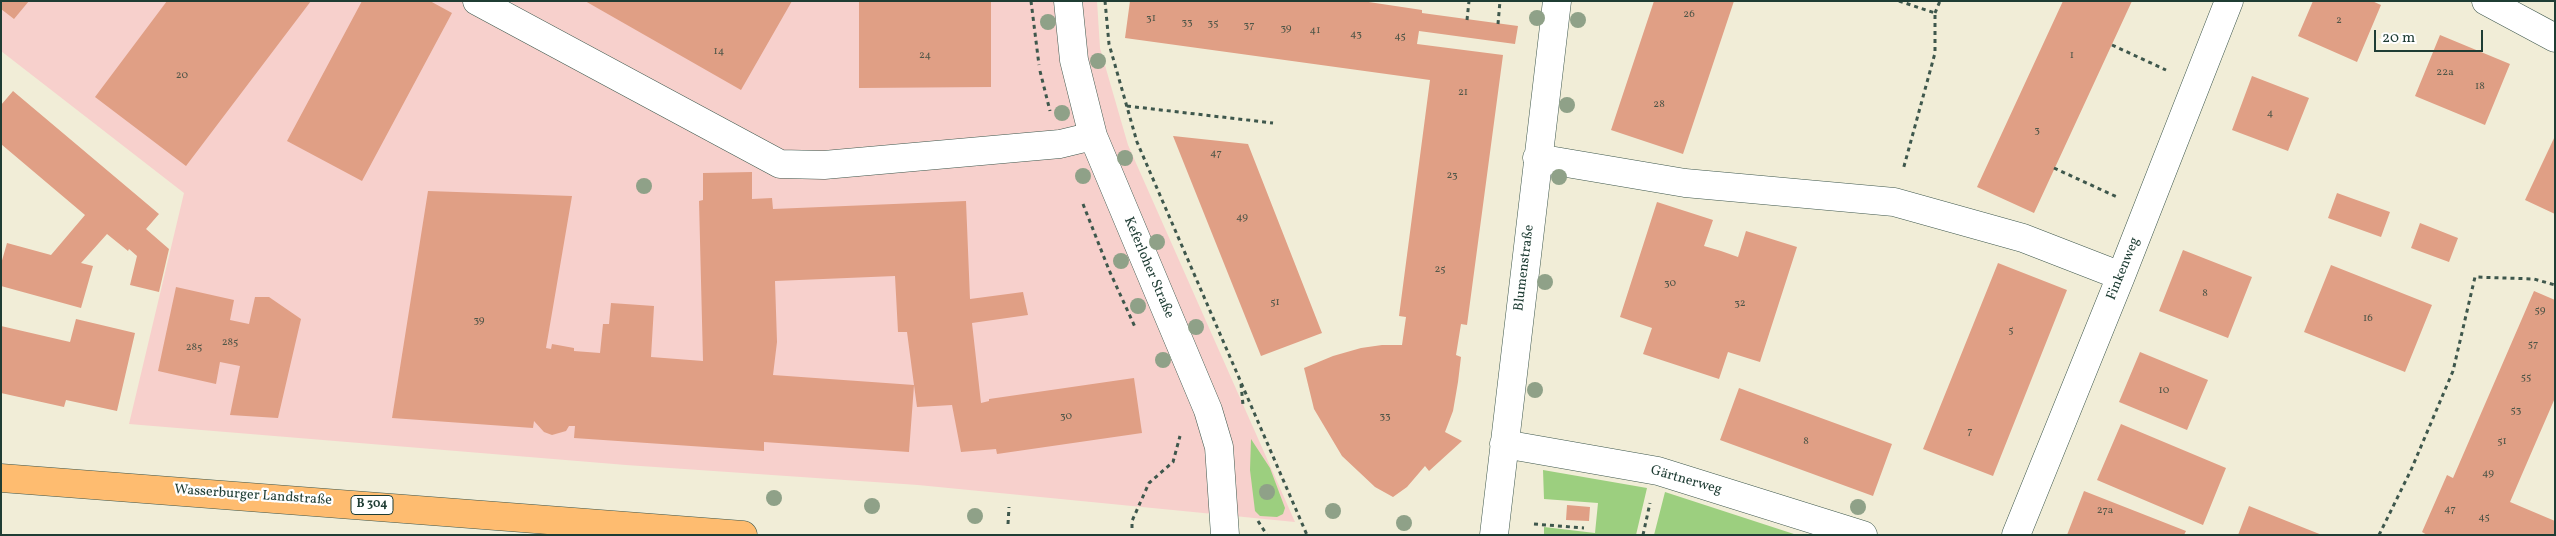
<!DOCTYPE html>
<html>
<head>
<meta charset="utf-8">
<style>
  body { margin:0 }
  #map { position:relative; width:2556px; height:536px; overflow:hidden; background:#f1edd7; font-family:Vollkorn,serif }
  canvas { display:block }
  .frame { position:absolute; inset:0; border:2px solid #1f3d34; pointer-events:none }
  .scale { position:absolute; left:2374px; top:30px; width:109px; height:22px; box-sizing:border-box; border:2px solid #1f3d34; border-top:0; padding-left:6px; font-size:15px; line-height:18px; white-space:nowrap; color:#1f3d34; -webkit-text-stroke:4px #fff; paint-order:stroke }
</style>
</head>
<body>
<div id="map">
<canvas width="2556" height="536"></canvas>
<div class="frame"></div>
<div class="scale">20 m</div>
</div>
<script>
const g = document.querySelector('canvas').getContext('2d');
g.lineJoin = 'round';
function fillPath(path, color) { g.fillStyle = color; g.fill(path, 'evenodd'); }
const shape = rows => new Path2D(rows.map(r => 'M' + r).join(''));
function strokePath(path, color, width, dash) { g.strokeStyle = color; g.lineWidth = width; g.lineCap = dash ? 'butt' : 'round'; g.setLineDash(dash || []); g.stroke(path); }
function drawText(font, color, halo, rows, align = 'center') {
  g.font = font + ' Vollkorn,serif'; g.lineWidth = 4.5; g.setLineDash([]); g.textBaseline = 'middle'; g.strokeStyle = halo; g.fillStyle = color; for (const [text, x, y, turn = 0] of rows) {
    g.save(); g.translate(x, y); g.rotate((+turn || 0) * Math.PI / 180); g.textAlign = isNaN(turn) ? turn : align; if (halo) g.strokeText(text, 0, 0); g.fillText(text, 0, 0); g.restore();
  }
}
fillPath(shape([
  [1,1,1097,1,1100,48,1128,145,1295,522,918,485,626,465,129,424,184,193,1,51]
]), '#f7d0cc');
fillPath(shape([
  [1251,439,1270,468,1285,508,1283,514,1277,517,1260,516,1255,511,1250,470],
  [1543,470,1647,488,1636,535,1544,535,1544,527,1595,533,1598,503,1544,499],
  [1665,492,1797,535,1654,535]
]), '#9ccf7f');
fillPath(shape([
  [1,1,29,1,14,19,1,9],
  [167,1,311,1,186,166,95,97],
  [362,1,430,1,452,13,362,181,287,141],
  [585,1,792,1,741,90],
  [859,1,991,1,991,87,859,88],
  [1130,1,1362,1,1422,10,1422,13,1518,26,1515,44,1419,31,1417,44,1503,55,1467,325,1461,324,1456,355,1461,357,1458,382,1453,411,1445,432,1462,441,1429,471,1425,466,1407,487,1393,497,1375,487,1342,456,1314,409,1304,368,1333,356,1361,348,1382,345,1402,345,1406,317,1399,316,1430,80,1125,38],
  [1654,1,1734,1,1683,154,1611,130],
  [2063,1,2132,1,2034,213,1977,187],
  [2313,1,2372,1,2381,5,2357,62,2298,36],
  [2440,35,2510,64,2485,125,2415,96],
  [2252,76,2309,98,2288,151,2232,130],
  [13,91,159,214,146,229,169,249,159,292,130,285,137,256,129,249,128,251,107,234,81,263,93,266,81,308,1,286,1,264,7,243,51,255,85,215,1,144,1,105],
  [1173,136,1248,144,1322,333,1261,356],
  [2555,136,2555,214,2525,200],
  [752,172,752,199,772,198,773,209,966,201,970,299,1023,292,1028,315,972,323,981,403,989,401,989,399,1134,378,1142,433,997,454,996,449,961,452,952,405,917,407,914,385,909,452,764,442,764,451,574,438,575,426,569,426,566,431,552,435,544,432,534,421,533,428,392,418,428,191,572,196,546,348,551,349,552,344,574,348,574,351,600,353,603,324,609,324,611,303,654,306,651,357,703,361,699,201,703,200,703,173],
  [895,276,898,332,907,332,914,385,773,375,777,342,775,281],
  [2337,193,2390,212,2381,237,2328,218],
  [1657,202,1713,220,1704,246,1721,251,1738,257,1746,231,1797,247,1760,362,1728,352,1719,379,1643,354,1652,328,1620,317],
  [2420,223,2458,238,2449,262,2411,248],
  [2183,250,2252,277,2228,338,2159,311],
  [1998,263,2067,290,1993,476,1923,449],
  [2331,265,2432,305,2405,372,2304,332],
  [176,287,234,300,230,320,249,324,255,297,269,297,301,319,278,418,230,415,240,366,220,362,216,384,158,371],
  [2534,291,2555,300,2555,398,2510,502,2555,521,2555,535,2427,535,2422,532,2447,475,2453,478],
  [76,319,135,333,117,411,66,400,64,407,1,393,1,326,70,342],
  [2140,352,2208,380,2187,430,2119,402],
  [1739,388,1892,444,1873,496,1720,440],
  [2121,424,2226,468,2203,525,2097,480],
  [2084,491,2186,531,2184,535,2067,535],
  [1567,505,1590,507,1589,521,1566,520],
  [2249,506,2322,535,2238,535]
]), '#e09f85');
const minor = shape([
  [477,1,780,164,824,165,1060,144,1093,136],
  [1068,1,1074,60,1093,136,1208,410,1219,447,1225,535],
  [2486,1,2555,38],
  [1537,158,1685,183,1894,202,2023,238,2121,276],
  [1504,444,1658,471,1863,535],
  [1494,535,1557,1],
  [2016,535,2121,276,2229,1]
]);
const major = shape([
  [1,478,743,535]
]);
strokePath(minor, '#3e574c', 29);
strokePath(major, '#3e574c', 29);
strokePath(shape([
  [1031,1,1039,65],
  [1105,1,1109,44,1137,142,1307,535],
  [1899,1,1935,13,1935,53,1903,170],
  [1935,13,1940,1],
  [1467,20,1469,1],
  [1498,24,1500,1],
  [2112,45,2166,70],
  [1040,71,1050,111],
  [1127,106,1273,123],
  [2054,168,2117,197],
  [1083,204,1109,270,1135,327],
  [1241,384,1243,405],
  [1258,521,1267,535],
  [1008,524,1009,507],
  [1534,524,1584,528],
  [1132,528,1132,521,1149,483,1173,462,1180,436],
  [1643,535,1650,503],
  [2379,535,2411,470,2453,371,2475,277,2534,279,2555,285]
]), '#3e574c', 3, [4, 4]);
strokePath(minor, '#fff', 28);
strokePath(major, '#febc70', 28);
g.fillStyle = '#8fa188';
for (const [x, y] of [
  [1537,18],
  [1578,20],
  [1048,22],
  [1098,61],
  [1567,105],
  [1062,113],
  [1125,158],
  [1083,176],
  [1559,177],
  [644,186],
  [1157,242],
  [1121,261],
  [1545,282],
  [1138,306],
  [1196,327],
  [1163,360],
  [1535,390],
  [1267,492],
  [774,498],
  [872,506],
  [1858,507],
  [1333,511],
  [975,516],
  [1404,523]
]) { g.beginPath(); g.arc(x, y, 8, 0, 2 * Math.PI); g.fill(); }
drawText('11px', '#4f5648', null, [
  ["26",1689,15],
  ["31",1151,19],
  ["2",2339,21],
  ["33",1187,23],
  ["35",1213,24],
  ["37",1249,26],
  ["39",1286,29],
  ["41",1315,31],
  ["43",1356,35],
  ["45",1400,37],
  ["14",719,52],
  ["24",925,56],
  ["1",2072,56],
  ["22a",2445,73],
  ["20",182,76],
  ["18",2480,87],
  ["21",1463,93],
  ["28",1659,105],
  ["4",2270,114],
  ["3",2037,131],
  ["47",1216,154],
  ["23",1452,176],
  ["49",1242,218],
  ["25",1440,270],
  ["30",1670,284],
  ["8",2205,294],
  ["51",1275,303],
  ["32",1740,304],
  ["59",2540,311],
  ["16",2368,319],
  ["39",479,321],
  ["5",2011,331],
  ["285",230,343],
  ["57",2533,345],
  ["285",194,348],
  ["55",2526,378],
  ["10",2164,391],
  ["53",2516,411],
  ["30",1066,417],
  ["33",1385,417],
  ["7",1970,432],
  ["8",1806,442],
  ["51",2502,442],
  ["49",2488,474],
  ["47",2450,510],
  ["27a",2105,511],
  ["45",2484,518]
]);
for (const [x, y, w] of [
  [372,505,42]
]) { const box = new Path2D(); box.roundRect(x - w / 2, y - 9.5, w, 19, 4); g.fillStyle = '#fff'; g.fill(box); strokePath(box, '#1f3d34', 1); }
drawText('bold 12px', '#1f3d34', null, [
  ["B 304",372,505]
]);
drawText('14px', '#1f3d34', '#fff', [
  ["Keferloher Straße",1148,268,67],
  ["Blumenstraße",1525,268,-83],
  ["Finkenweg",2124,269,-68],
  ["Gärtnerweg",1686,481,16],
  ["Wasserburger Landstraße",253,496,4]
]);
</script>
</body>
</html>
